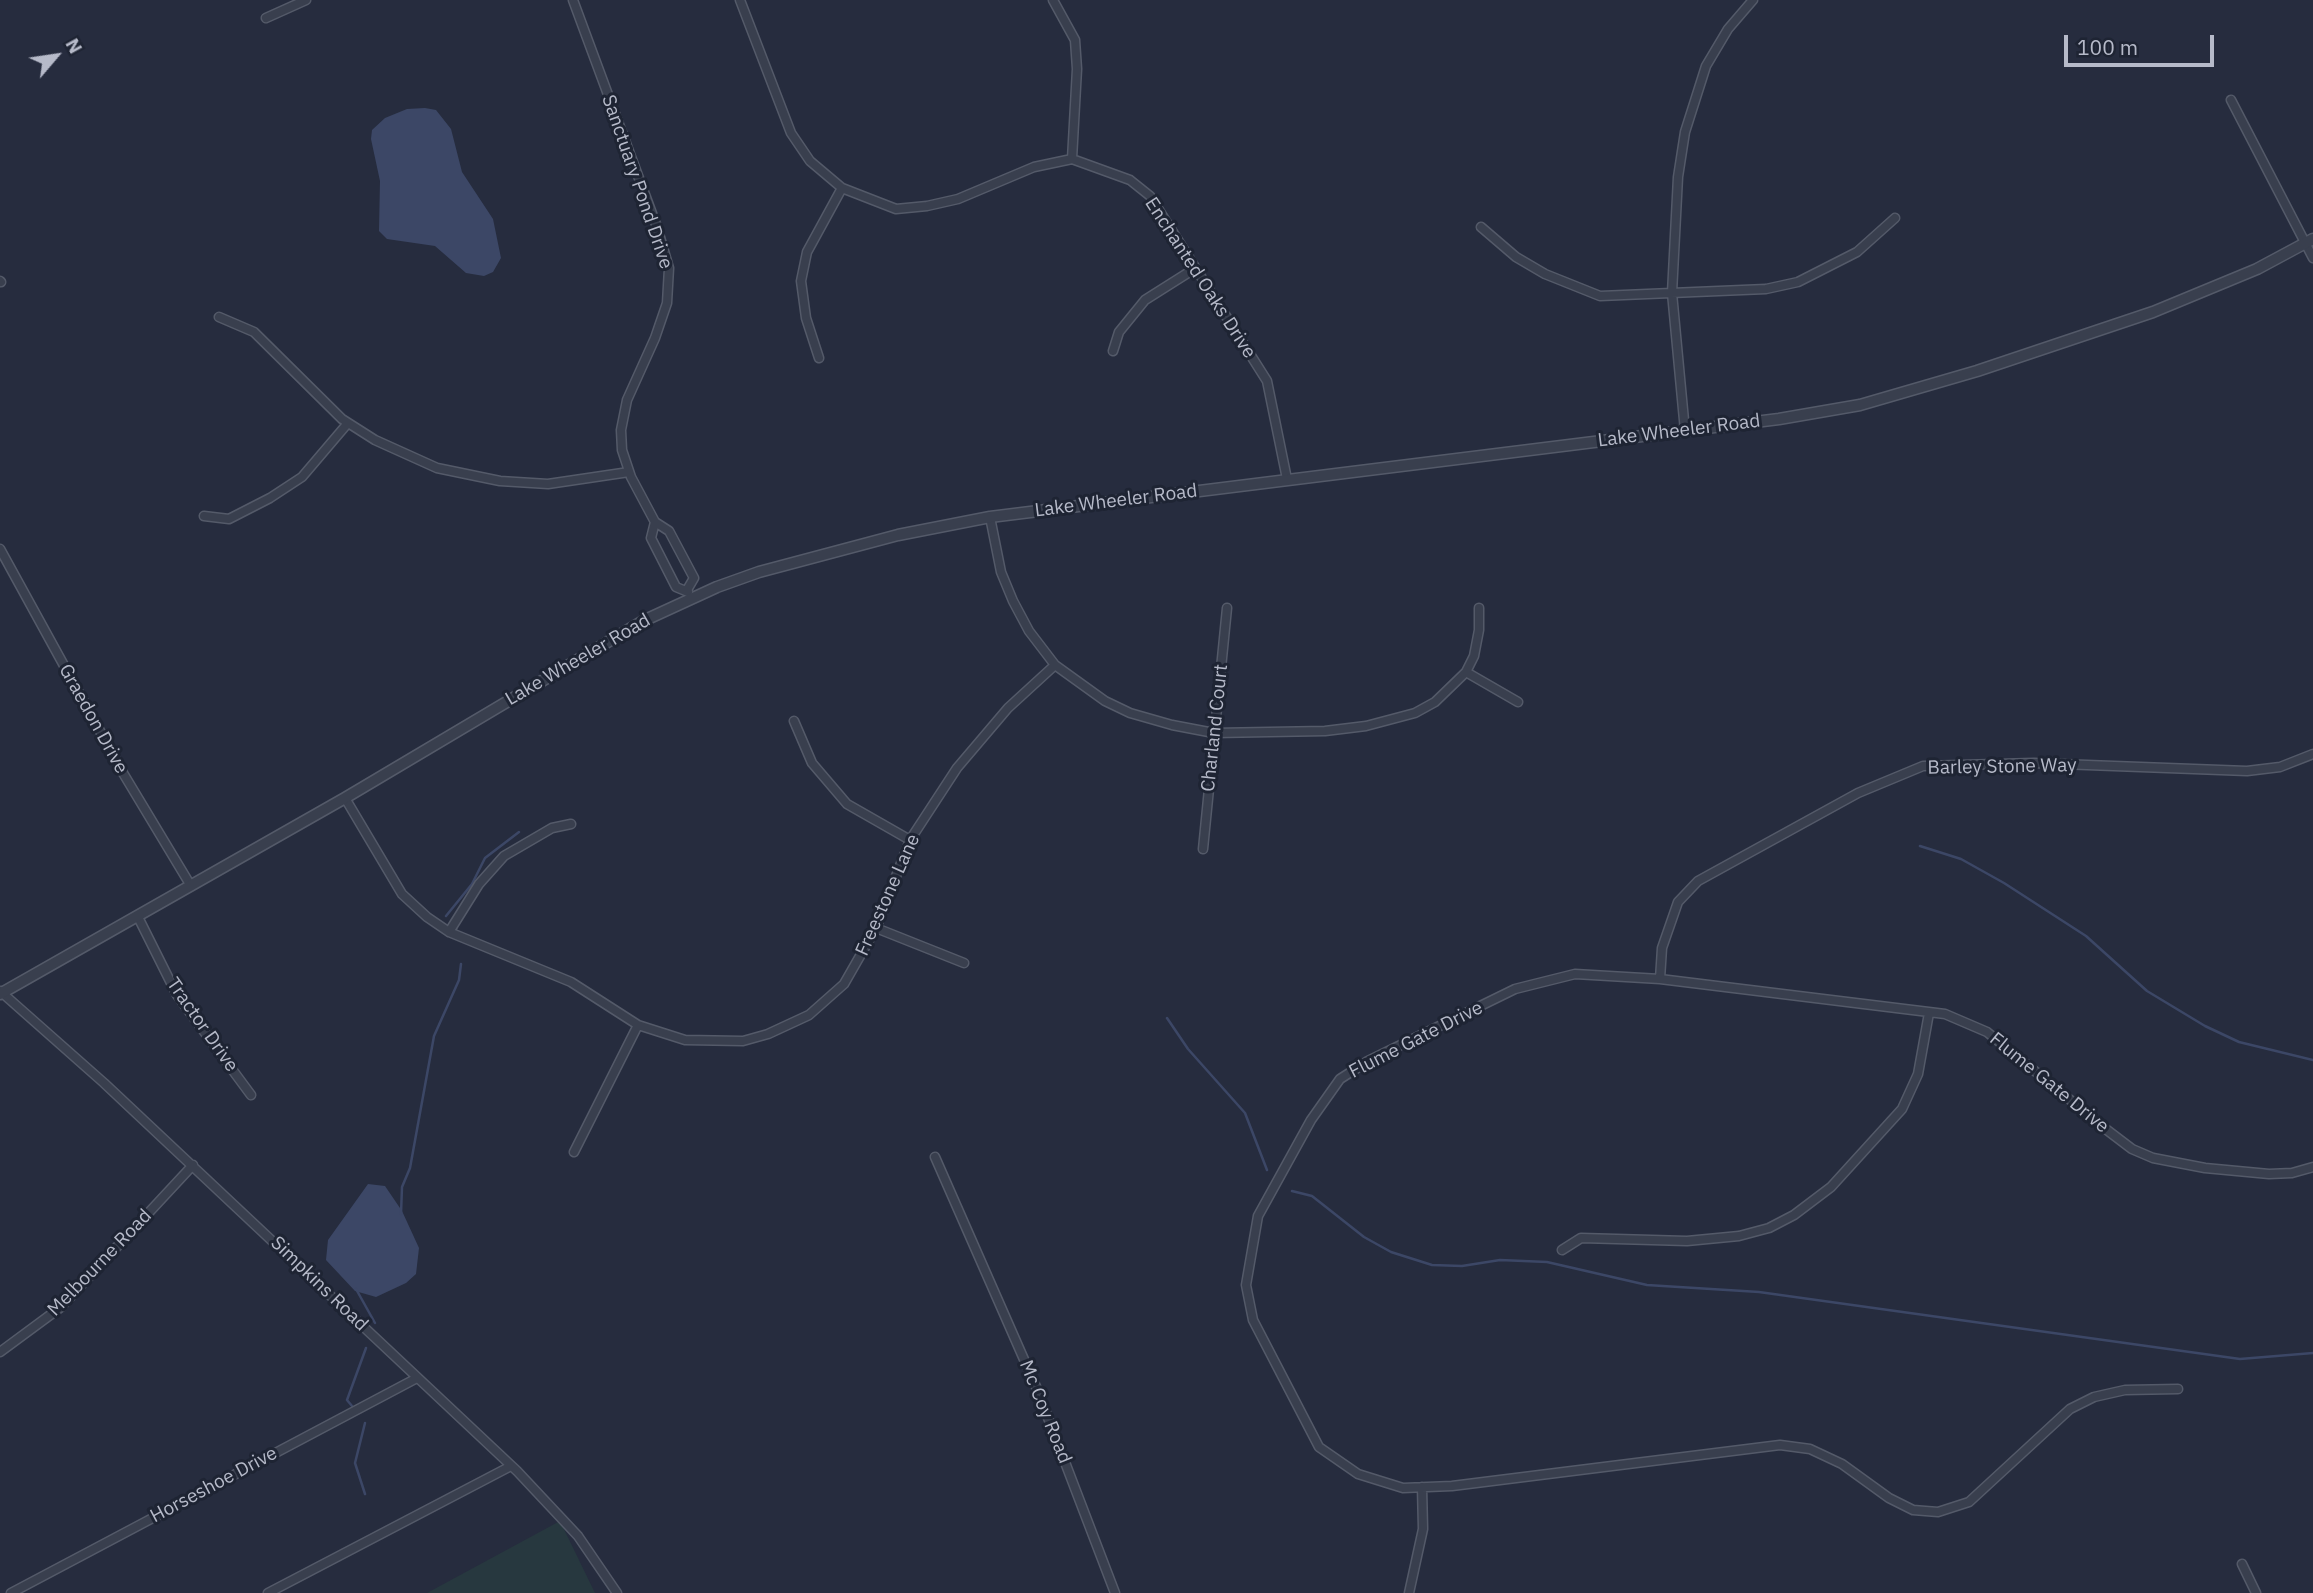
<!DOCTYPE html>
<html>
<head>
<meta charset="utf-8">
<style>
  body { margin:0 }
  #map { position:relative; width:2313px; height:1593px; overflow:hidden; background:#262c3e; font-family:"IBM Plex Sans",sans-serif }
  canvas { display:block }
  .north { position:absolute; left:21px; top:21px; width:70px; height:70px; -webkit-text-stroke:5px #1e2433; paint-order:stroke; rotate:61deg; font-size:19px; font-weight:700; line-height:28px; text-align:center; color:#b6bac9 }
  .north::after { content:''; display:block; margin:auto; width:24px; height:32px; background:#b6bac9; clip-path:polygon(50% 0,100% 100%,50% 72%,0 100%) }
  .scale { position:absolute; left:2064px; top:35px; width:150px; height:32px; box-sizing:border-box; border:4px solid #b6bac9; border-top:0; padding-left:9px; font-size:21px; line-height:24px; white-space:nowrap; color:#b6bac9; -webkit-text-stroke:5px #1e2433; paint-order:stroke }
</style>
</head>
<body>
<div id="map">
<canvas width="2313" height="1593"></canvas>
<div class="north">N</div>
<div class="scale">100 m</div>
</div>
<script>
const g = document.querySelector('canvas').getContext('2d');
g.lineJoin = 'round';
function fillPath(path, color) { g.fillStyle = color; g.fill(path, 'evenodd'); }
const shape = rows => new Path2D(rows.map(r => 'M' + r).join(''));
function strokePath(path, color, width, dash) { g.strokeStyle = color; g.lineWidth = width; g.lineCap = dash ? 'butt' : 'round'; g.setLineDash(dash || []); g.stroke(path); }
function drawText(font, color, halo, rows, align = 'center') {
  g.font = font + ' "IBM Plex Sans",sans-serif'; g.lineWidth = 6; g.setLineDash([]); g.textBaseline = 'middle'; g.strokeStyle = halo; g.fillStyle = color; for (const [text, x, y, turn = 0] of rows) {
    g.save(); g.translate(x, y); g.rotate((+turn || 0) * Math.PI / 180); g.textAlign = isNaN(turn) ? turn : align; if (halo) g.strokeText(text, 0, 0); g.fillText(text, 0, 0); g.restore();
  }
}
fillPath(shape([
  [560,1521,595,1593,427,1593]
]), '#27383f');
fillPath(shape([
  [425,108,436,110,451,129,462,172,493,219,501,258,493,272,484,276,466,273,435,246,387,239,379,231,380,181,371,139,372,130,385,118,407,109],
  [368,1184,385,1186,402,1211,419,1248,416,1274,406,1283,376,1297,355,1291,326,1260,328,1240]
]), '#3c4766');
strokePath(shape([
  [1920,846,1961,859,2004,883,2086,936,2147,991,2205,1026,2239,1042,2313,1060],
  [446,916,472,884,485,858,519,832],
  [1167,1018,1188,1049,1245,1113,1267,1170],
  [1292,1191,1312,1196,1364,1237,1391,1252,1432,1265,1462,1266,1500,1260,1547,1262,1647,1285,1759,1292,2240,1359,2313,1353],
  [401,1214,402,1187,410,1168,434,1036,459,980,461,964],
  [356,1289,375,1323],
  [352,1406,347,1400,366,1348],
  [365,1423,355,1463,365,1494]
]), '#3c4766', 2.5);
const minor = shape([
  [573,0,657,227,669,268,667,303,655,338,627,400,621,430,622,450,631,477,655,522,669,531,694,578,687,590],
  [740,0,791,133,810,161,842,188,896,209,927,206,958,199,1034,167,1072,159,1130,180,1150,196,1267,381,1287,479],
  [1053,0,1075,40,1077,69,1072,159],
  [266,18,306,0],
  [2231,100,2313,258],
  [1481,227,1516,257,1545,274,1600,296,1766,289,1798,282,1857,252,1895,218],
  [0,281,1,282],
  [219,317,254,332,342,419,375,440,437,468,500,481,548,484,629,472],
  [1113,351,1119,332,1145,300,1194,269],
  [819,358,806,318,801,281,807,252,842,188],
  [1685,431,1672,293,1678,177,1685,132,1706,66,1728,29,1753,0],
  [204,516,229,519,270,498,302,477,348,423],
  [990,517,1001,572,1013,601,1029,631,1055,665,1105,701,1130,713,1172,725,1214,733,1325,731,1366,726,1415,713,1435,702,1466,672,1474,656,1479,630,1479,608],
  [655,522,651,538,676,587,688,592],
  [0,549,123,773,191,886],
  [1466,672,1518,702],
  [794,721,812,763,847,804,910,840],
  [345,798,402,894,427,917,449,932,571,982,638,1025,685,1040,743,1041,768,1034,809,1015,844,984,876,928,910,840,957,768,1008,708,1055,665],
  [1203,849,1227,608],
  [138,917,177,995,251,1095],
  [876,928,964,963],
  [449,932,479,884,504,856,552,828,571,824],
  [1660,979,1662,948,1678,902,1698,881,1858,793,1923,766,2034,763,2247,771,2280,767,2313,754],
  [0,991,104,1083,517,1471,578,1536,617,1593],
  [574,1152,638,1025],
  [935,1157,1037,1389,1115,1593],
  [1562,1250,1581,1238,1687,1241,1739,1236,1769,1228,1794,1215,1831,1187,1902,1109,1918,1074,1929,1013],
  [0,1352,61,1307,193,1165],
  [2178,1389,2125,1390,2094,1397,2070,1409,1969,1502,1938,1512,1913,1510,1889,1498,1842,1464,1810,1449,1780,1445,1452,1486,1403,1488,1358,1474,1319,1447,1253,1320,1246,1285,1258,1216,1311,1120,1340,1079,1368,1061,1515,989,1575,974,1660,979,1945,1014,1987,1032,2107,1130,2132,1149,2153,1158,2205,1168,2269,1174,2292,1173,2313,1167],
  [2242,1564,2256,1593],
  [11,1593,417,1378],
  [268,1593,511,1466],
  [1409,1593,1423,1529,1422,1487]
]);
const tertiary = shape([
  [0,994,345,798,643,621,717,587,759,572,898,535,990,517,1779,419,1860,405,1977,371,2153,312,2257,269,2313,239]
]);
strokePath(minor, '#545a69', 11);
strokePath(tertiary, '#545a69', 13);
strokePath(minor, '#393f4e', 8);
strokePath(tertiary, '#393f4e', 10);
drawText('19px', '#b6bac9', '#1e2433', [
  ["Sanctuary Pond Drive",637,182,71],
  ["Enchanted Oaks Drive",1200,278,57],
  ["Lake Wheeler Road",1679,431,-7],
  ["Lake Wheeler Road",1116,501,-7],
  ["Lake Wheeler Road",578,660,-30],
  ["Graedon Drive",93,719,61],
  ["Charland Court",1215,728,-84],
  ["Barley Stone Way",2002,767,-1],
  ["Freestone Lane",888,895,-66],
  ["Tractor Drive",202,1025,55],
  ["Flume Gate Drive",1416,1040,-27],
  ["Flume Gate Drive",2049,1083,39],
  ["Melbourne Road",100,1263,-46],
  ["Simpkins Road",319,1284,44],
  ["Mc Coy Road",1045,1412,68],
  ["Horseshoe Drive",214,1485,-28]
]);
</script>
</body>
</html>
